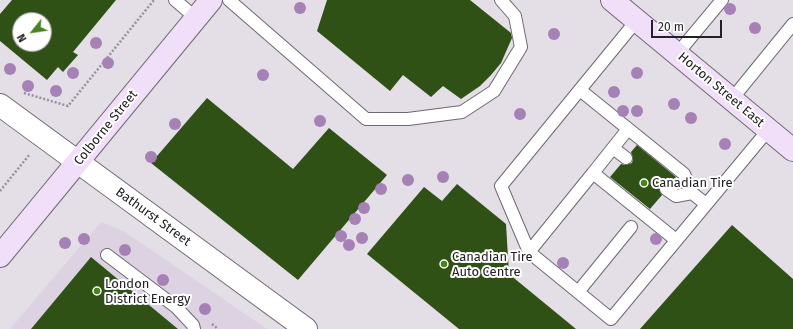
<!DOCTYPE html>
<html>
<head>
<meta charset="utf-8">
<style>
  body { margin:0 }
  #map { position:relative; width:793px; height:329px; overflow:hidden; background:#e4dee7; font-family:"Fira Sans",sans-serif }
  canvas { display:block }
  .north { position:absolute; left:12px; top:12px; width:40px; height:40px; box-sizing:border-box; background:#fff; border:1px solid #a7a6a8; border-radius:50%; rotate:240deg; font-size:11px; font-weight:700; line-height:16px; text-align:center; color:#232125 }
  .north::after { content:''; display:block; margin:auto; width:14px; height:18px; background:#4a831d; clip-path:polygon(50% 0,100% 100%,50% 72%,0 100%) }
  .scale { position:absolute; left:651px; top:20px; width:71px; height:18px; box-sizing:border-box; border:2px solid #232125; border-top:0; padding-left:5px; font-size:12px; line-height:14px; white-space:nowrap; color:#232125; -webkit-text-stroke:3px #fff; paint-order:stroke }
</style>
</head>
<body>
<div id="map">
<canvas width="793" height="329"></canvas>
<div class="north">N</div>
<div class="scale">20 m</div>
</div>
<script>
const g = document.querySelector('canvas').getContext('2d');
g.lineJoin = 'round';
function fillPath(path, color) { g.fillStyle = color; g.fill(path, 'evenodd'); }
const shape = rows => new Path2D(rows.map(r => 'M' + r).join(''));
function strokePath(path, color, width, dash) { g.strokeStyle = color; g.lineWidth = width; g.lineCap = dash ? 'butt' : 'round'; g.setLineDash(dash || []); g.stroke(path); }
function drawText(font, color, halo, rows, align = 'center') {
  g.font = font + ' "Fira Sans",sans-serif'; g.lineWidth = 4; g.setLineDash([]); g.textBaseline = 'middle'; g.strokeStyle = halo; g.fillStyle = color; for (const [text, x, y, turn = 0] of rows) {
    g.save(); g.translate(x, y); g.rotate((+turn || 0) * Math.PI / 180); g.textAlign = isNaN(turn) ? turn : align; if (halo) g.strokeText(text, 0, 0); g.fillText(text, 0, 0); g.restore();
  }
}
fillPath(shape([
  [101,222,125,232,267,329,10,329]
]), '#dcd2e1');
fillPath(shape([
  [12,0,116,0,73,52,78,55,63,72,58,67,47,80,0,41,0,14],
  [20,20,44,20,44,44,20,44],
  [327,0,470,0,511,33,512,38,501,63,491,75,480,86,461,99,443,86,431,97,403,75,390,91,317,31],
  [207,98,293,169,329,128,387,175,298,280,151,163],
  [637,145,676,177,671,183,666,182,660,184,659,189,662,195,650,209,610,177,621,164,625,165,632,163,633,159,631,152],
  [457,184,506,224,509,274,576,329,459,329,367,254,424,187,442,201],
  [732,225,793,279,793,329,640,329],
  [91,257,178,329,31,329]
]), '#2f5116');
const lane = shape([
  [175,0,196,18],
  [229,0,366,119,408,119,462,112,494,91,521,47,515,16,501,0],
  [637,20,501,186,529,252,611,319,769,129],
  [677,54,722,0],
  [580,90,684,174,692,193,706,204],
  [732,99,793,24],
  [613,148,626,158],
  [593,173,628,129],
  [666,189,676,196,692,193],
  [529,252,593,173,676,240],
  [107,255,176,307,193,325,194,329],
  [578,292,631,227]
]);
const street = shape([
  [0,105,306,329]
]);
const secondary = shape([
  [612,0,793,150],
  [0,256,211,0]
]);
strokePath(lane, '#6e6970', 14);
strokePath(street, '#6e6970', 24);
strokePath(secondary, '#6e6970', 24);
strokePath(shape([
  [24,93,68,106,154,0],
  [0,191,30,154],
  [212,324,218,329]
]), '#969198', 2.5, [2, 2]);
strokePath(lane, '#fff', 12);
strokePath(street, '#fff', 22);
strokePath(secondary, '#f1dff9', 22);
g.fillStyle = '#a681b6';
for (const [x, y] of [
  [300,8],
  [730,9],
  [755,28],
  [554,34],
  [96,43],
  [108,63],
  [10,69],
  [73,73],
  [637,73],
  [263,75],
  [28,86],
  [56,91],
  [614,92],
  [674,104],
  [623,111],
  [637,111],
  [520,114],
  [691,118],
  [320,121],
  [175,124],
  [725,144],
  [151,157],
  [443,177],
  [408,180],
  [381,189],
  [364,208],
  [355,219],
  [341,236],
  [362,238],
  [84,239],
  [656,239],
  [65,243],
  [349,245],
  [125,250],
  [563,263],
  [163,280],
  [205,309]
]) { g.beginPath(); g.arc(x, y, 6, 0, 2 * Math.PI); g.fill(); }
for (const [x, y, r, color] of [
  [644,183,4,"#4a831d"],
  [444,264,4,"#4a831d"],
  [97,291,4,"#4a831d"]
]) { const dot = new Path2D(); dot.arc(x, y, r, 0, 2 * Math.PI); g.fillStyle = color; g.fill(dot); strokePath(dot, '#fff', 1.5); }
drawText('13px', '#232125', '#fff', [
  ["Horton Street East",721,90,40],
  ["Colborne Street",106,128,-51],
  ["Bathurst Street",153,217,36]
]);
drawText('13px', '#232125', '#fff', [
  ["Canadian Tire",652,183],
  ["Canadian Tire",452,257],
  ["Auto Centre",452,272],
  ["London",105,284],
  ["District Energy",105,299]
], 'left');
</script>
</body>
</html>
